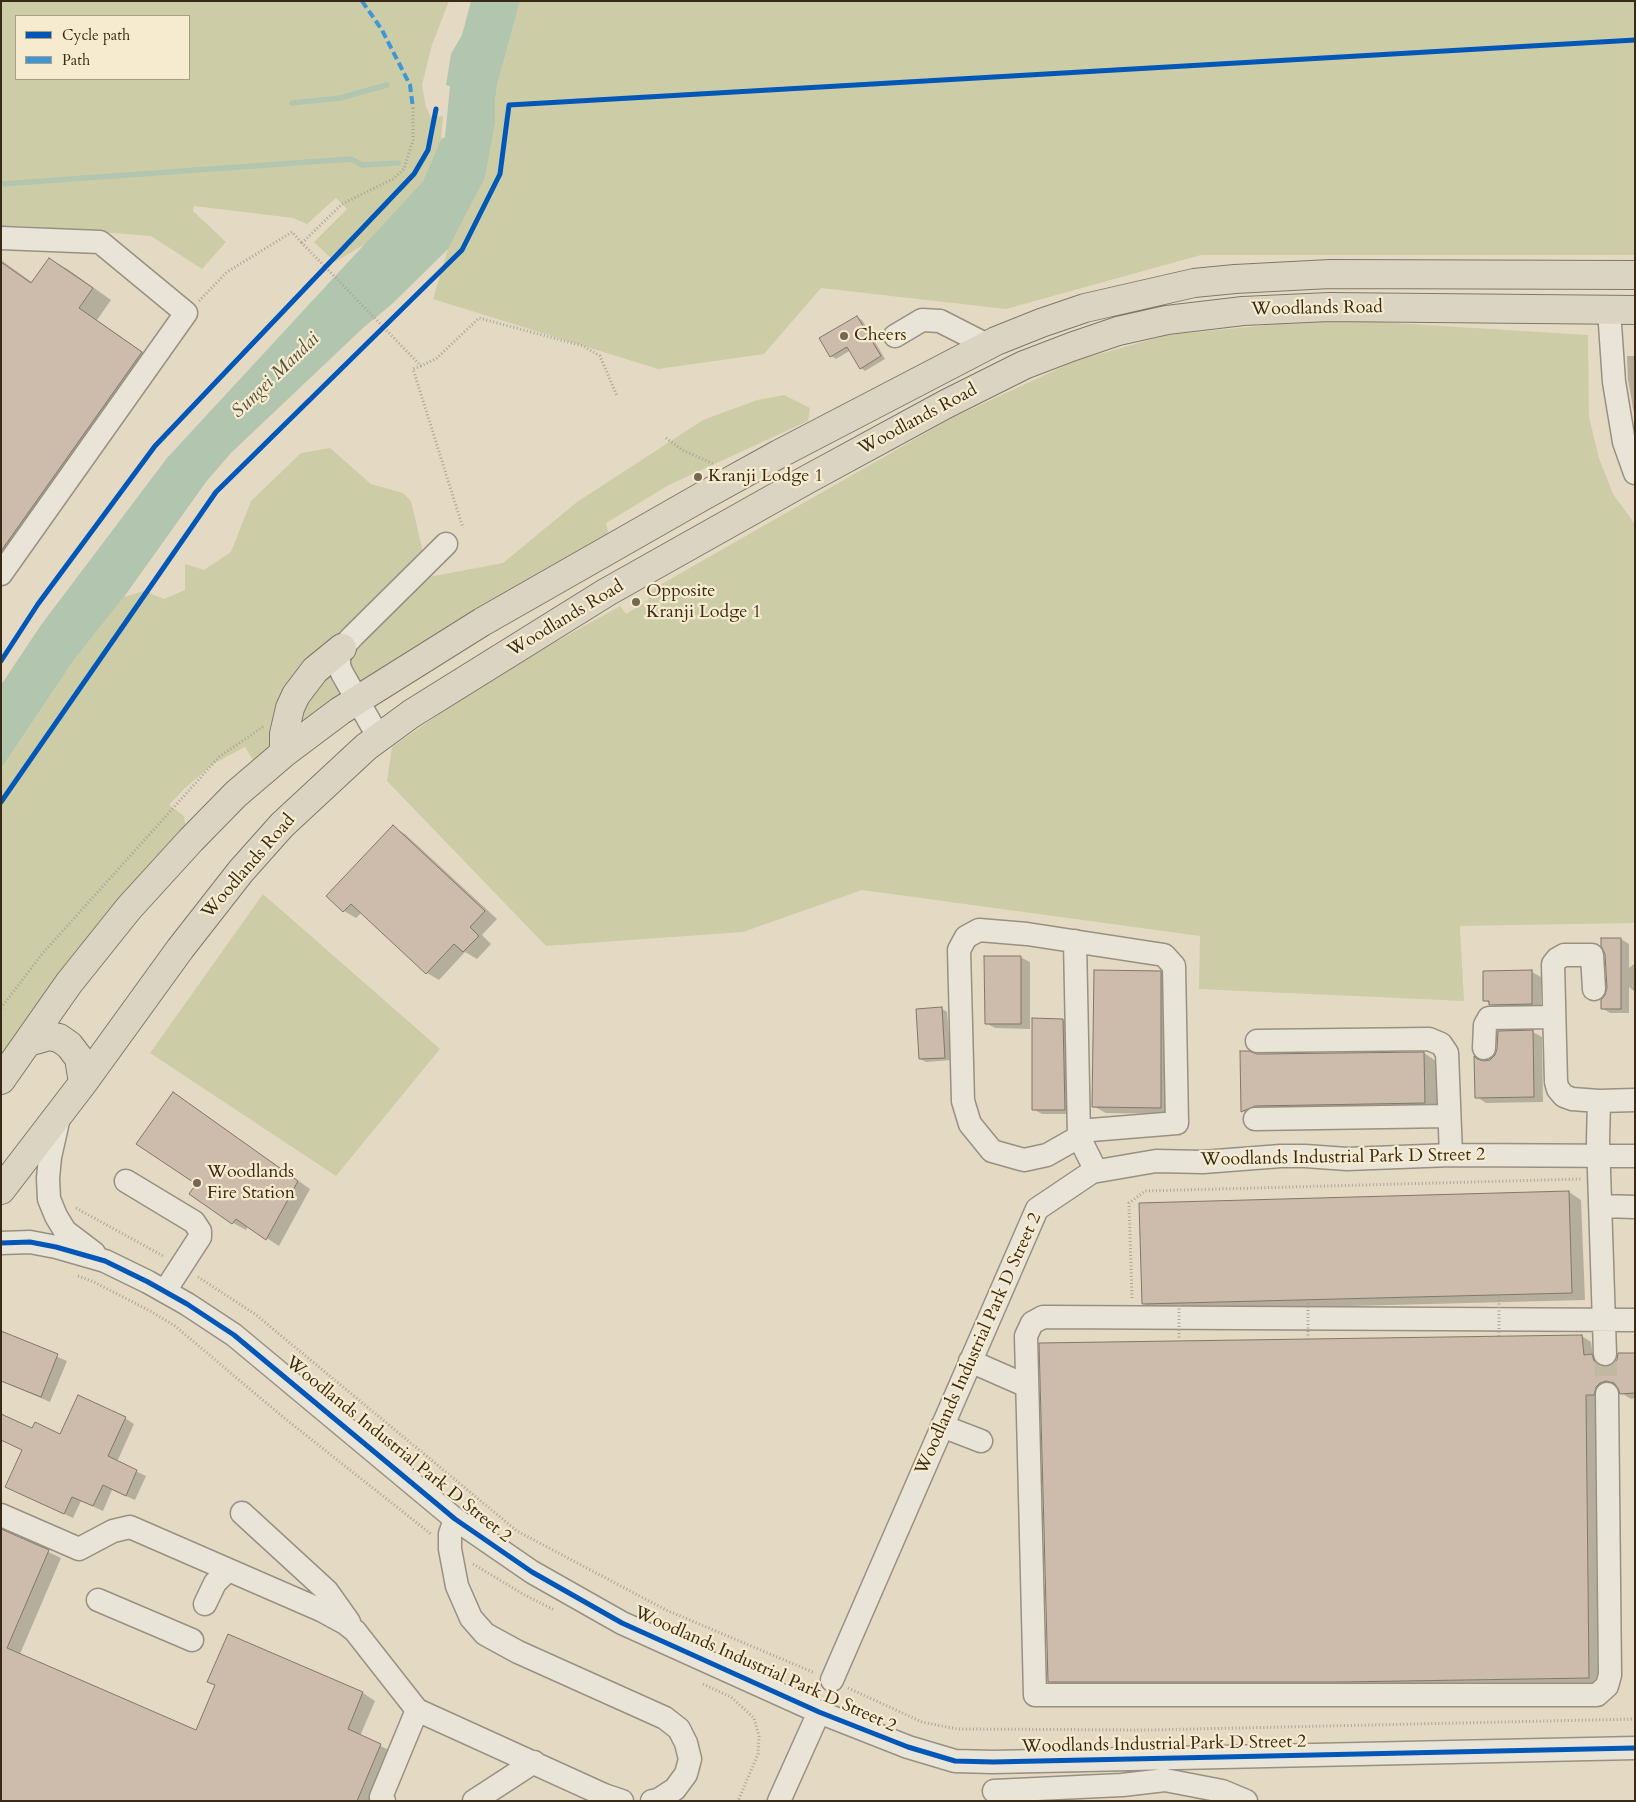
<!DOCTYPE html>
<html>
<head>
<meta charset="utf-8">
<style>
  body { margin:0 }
  #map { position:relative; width:1636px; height:1802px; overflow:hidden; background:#e4dac3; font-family:Cardo,serif }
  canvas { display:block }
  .frame { position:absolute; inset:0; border:2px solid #382a16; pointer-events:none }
  .legend { position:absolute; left:15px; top:15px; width:175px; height:65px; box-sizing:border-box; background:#f7ebcf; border:1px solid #ab9e85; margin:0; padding:6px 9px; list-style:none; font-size:15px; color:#382a16 }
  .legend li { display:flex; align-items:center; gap:10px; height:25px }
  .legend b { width:25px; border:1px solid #ab9e85 }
</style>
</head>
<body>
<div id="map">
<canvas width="1636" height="1802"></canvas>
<div class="frame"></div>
<ul class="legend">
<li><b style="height:6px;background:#0057b8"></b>Cycle path</li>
<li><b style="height:6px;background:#3e96d4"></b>Path</li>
</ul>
</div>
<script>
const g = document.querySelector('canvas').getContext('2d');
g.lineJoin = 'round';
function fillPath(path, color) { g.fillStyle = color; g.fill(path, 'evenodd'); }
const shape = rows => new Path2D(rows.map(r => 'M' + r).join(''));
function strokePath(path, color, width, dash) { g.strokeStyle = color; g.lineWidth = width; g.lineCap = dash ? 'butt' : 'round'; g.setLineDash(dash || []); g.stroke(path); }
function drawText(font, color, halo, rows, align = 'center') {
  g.font = font + ' Cardo,serif'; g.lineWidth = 4.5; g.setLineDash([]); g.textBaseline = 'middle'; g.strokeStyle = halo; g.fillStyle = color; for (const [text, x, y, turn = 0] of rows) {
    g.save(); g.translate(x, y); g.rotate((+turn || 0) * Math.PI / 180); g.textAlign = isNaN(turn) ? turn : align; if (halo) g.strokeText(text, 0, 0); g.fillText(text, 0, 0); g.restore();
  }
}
fillPath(shape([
  [1,1,449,1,432,45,422,85,426,107,431,117,443,116,441,139,423,181,365,244,335,262,314,242,347,209,336,198,307,224,293,218,194,206,193,211,226,242,202,269,151,236,26,226,1,226],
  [16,16,189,16,189,79,16,79],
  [520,1,1635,1,1635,255,1201,255,1006,309,821,288,764,354,658,369,433,299,448,249,485,178,495,125,495,103,497,86],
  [1329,319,1588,335,1589,417,1599,458,1613,494,1635,524,1635,923,1460,926,1464,1001,1199,989,1200,936,862,890,743,932,546,946,387,781,392,747,474,690,513,666,620,606,626,614,649,600,646,593,952,418,1075,361,1167,335],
  [784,395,810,408,808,421,669,485,606,523,609,537,258,768,245,747,213,764,185,788,169,805,184,816,186,831,1,1065,1,769,74,660,124,597,144,591,164,599,185,590,185,564,204,570,231,552,251,501,301,453,330,448,371,484,403,493,411,501,429,577,503,563,577,502,703,420,757,400],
  [263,894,440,1049,336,1176,150,1053]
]), '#cccda6');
fillPath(shape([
  [471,1,520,1,497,86,495,103,495,125,485,178,448,249,392,304,363,328,231,453,206,482,124,597,74,660,1,769,1,685,41,625,167,458,423,181,441,139,445,137,450,86,446,85,451,54,462,35]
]), '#b2c6af');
fillPath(shape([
  [50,259,69,270,111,300,97,320,160,364,1,567,1,260,33,283],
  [857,317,862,320,885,359,865,371,861,368,851,350,836,359,831,356,820,339],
  [1627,356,1635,356,1635,419,1628,380],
  [393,827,405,834,497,919,482,935,491,944,477,959,465,952,439,980,427,973,362,912,356,918,344,911],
  [1603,939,1621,939,1629,944,1629,968,1635,963,1635,992,1629,987,1629,1013,1610,1013,1602,1008,1608,988,1606,954],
  [1020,957,1030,962,1030,1029,995,1028,986,1023],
  [1161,972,1173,980,1173,1114,1106,1113,1093,1106],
  [1532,972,1541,977,1541,1009,1500,1009,1484,1000],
  [941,1008,947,1012,951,1060,926,1062,920,1059],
  [1033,1020,1063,1020,1072,1025,1074,1114,1042,1114,1033,1109],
  [1533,1032,1542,1037,1543,1102,1486,1103,1477,1097,1490,1061],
  [1241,1053,1257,1055,1424,1053,1436,1061,1438,1110,1255,1119,1243,1111],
  [185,1101,310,1189,279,1246,248,1226,246,1230,233,1223,191,1194,198,1183],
  [1569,1192,1581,1200,1585,1300,1156,1311,1144,1304],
  [1,1332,67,1361,50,1402,1,1381],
  [1582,1336,1591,1342,1593,1356,1601,1361,1603,1368,1613,1366,1635,1354,1635,1398,1631,1399,1621,1393,1618,1386,1611,1387,1603,1400,1595,1400,1598,1683,1351,1687,1059,1687,1049,1681],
  [125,1418,134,1424,117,1462,146,1476,135,1500,112,1490,103,1511,81,1501,73,1518,16,1492,33,1429,61,1435],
  [1,1529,61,1558,20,1654,197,1731,217,1686,229,1635,363,1693,375,1701,360,1736,393,1752,373,1801,1,1801]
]), '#0003');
strokePath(shape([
  [292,103,340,98,387,85],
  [1,184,351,159,362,165,398,163]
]), '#b2c6af', 5.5);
const building = shape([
  [49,258,93,288,79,308,142,352,1,551,1,262,31,283,49,258],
  [857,316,881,356,860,369,847,347,830,357,819,338,857,316],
  [393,825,485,911,470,927,479,936,463,952,454,944,426,974,351,904,343,912,326,896,393,825],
  [1601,938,1621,938,1621,1009,1601,1009,1601,1000,1605,995,1607,988,1605,954,1601,946,1601,938],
  [984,956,1021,956,1021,1024,985,1024,984,956],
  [1094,970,1161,971,1161,1108,1092,1107,1094,970],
  [1532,970,1532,1004,1489,1005,1489,1001,1483,1001,1483,971,1532,970],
  [942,1007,945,1058,919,1059,916,1009,942,1007],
  [1032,1018,1063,1019,1065,1110,1032,1110,1032,1018],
  [1533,1030,1534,1097,1475,1098,1474,1056,1477,1059,1484,1061,1490,1060,1495,1055,1497,1049,1498,1031,1533,1030],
  [1240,1051,1249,1051,1257,1054,1424,1052,1425,1103,1255,1106,1241,1112,1240,1051],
  [173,1092,298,1181,266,1240,236,1219,232,1224,189,1194,196,1184,136,1144,173,1092],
  [1569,1191,1572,1293,1142,1304,1139,1203,1569,1191],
  [1,1331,58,1354,41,1397,1,1381,1,1331],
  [1582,1335,1584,1355,1592,1354,1594,1361,1599,1366,1606,1367,1612,1365,1617,1360,1618,1353,1635,1353,1635,1393,1620,1394,1618,1388,1614,1383,1606,1381,1600,1383,1596,1387,1594,1395,1586,1395,1589,1678,1341,1682,1048,1682,1039,1343,1582,1335],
  [78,1395,126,1417,108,1456,137,1470,126,1496,103,1485,93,1506,72,1497,64,1514,5,1487,22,1450,1,1440,1,1414,32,1428,35,1422,60,1434,78,1395],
  [1,1529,49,1550,7,1648,196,1730,215,1685,207,1682,228,1634,363,1692,348,1729,381,1744,357,1801,1,1801,1,1529]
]);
fillPath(building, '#cdbbab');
strokePath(building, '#7f786a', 1);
strokePath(shape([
  [1605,1354,1607,1394]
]), '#c2b7a0', 22, [22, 11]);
const minor = shape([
  [1,238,100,242,186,313,1,574],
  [1609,310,1614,382,1624,442,1635,473],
  [895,336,922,320,940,321,987,345],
  [379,738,342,673,339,666,339,656,342,648,353,636,446,544],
  [979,930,1027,934,1164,955,1174,966,1177,1123,1091,1130,1047,1155,1024,1160,992,1151,970,1124,963,1101,959,950,966,937,979,930],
  [1075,941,1079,1137,1096,1171],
  [1594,989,1592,955,1564,955,1557,959,1553,964,1556,1082,1558,1089,1564,1096,1572,1099,1599,1101,1635,1100],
  [1257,1041,1429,1039,1441,1044,1447,1053,1451,1155],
  [1484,1048,1485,1025,1489,1018,1554,1017],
  [1599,1101,1598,1141,1605,1354],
  [59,1117,50,1157,48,1178,49,1199,56,1216,65,1231,94,1253],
  [1255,1119,1449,1116],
  [126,1181,194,1222,200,1231,200,1237,165,1291],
  [1601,1206,1635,1207],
  [1,1243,30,1242,56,1247,105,1261,148,1282,187,1304,234,1335,455,1519,532,1572,622,1623,819,1712,908,1747,955,1761,993,1762,1635,1748],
  [970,1361,1027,1386],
  [1607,1394,1610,1675,1607,1686,1597,1695,1035,1695,1026,1336,1032,1323,1043,1317,1635,1320],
  [942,1426,981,1441],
  [242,1513,327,1591,349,1622],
  [1,1515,79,1549,113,1531,130,1527,323,1611,345,1623,355,1631,417,1710,604,1795,622,1801],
  [455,1519,450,1534,450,1549,457,1586,471,1618,485,1634,518,1652,665,1718,679,1729,686,1743,690,1759,686,1774,675,1789,658,1800,652,1801],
  [98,1600,192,1640],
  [205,1604,215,1583,228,1570],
  [832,1680,1037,1209,1092,1172,1156,1161,1203,1162,1281,1156,1305,1156,1347,1159,1451,1155,1635,1156],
  [994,1791,1122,1785,1165,1780,1222,1791,1246,1801],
  [384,1801,381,1797,417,1710],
  [474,1801,534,1762],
  [779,1801,819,1712]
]);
const major = shape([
  [284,753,284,734,290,708,296,695,315,670,342,648],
  [28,1042,49,1036,59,1038,69,1045,79,1058,83,1083],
  [1,1080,69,983,129,908,191,840,236,794,284,753,340,711,482,622,703,496,779,454,996,341,1041,323,1085,308,1194,283,1235,279,1330,274,1635,275],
  [1,1190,83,1083,180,949,241,871,282,825,366,747,411,714,607,592,808,479,946,404,1024,365,1071,347,1118,331,1167,320,1243,311,1329,307,1635,310]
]);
strokePath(minor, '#989081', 25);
strokePath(major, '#7f786a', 30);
strokePath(shape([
  [413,108,413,140,404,169,393,179,342,204,302,243,421,366,437,358,479,318,583,346,600,356,617,396],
  [199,301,227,272,292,232,302,243],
  [421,366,413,369,463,528],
  [666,438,682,450,714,464],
  [1,1008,42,954,219,757,264,726],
  [76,1208,165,1257],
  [78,1276,94,1282,152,1312,175,1326,283,1417,431,1534],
  [198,1277,255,1314,517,1531,666,1610,815,1673],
  [1132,1298,1129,1203,1145,1191,1581,1179],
  [473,1564,523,1594,554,1610],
  [703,1684,731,1697,754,1718,759,1736,758,1754,738,1801],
  [848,1688,922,1722,957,1729,1150,1730,1635,1719]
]), '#a9a498', 3, [1, 2.5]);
strokePath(minor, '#e9e4d8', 22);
strokePath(major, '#dcd4c3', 28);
strokePath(shape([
  [1499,1336,1499,1295],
  [1308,1339,1308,1300],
  [1179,1341,1179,1304]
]), '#a9a498', 3, [1, 2.5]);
strokePath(shape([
  [362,1,382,30,410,85,413,108]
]), '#3e96d4', 4, [8, 4]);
strokePath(shape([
  [1,661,38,604,155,446,414,174,428,150,436,109],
  [1,802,216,492,462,250,500,174,509,105,1635,40],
  [1,1243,30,1242,56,1247,105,1261,148,1282,187,1304,234,1335,455,1519,532,1572,622,1623,819,1712,908,1747,955,1761,993,1762,1635,1748]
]), '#0057b8', 5);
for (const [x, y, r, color] of [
  [844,336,5,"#746853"],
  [698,477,5,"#746853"],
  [636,602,5,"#746853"],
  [197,1183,5,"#746853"]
]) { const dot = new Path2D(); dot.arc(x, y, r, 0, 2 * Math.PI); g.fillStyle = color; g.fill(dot); strokePath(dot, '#f7ebcf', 2); }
drawText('18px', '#382a16', '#f7ebcf', [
  ["Woodlands Road",1317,309,-1],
  ["Woodlands Road",918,420,-28],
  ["Woodlands Road",566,619,-31],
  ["Woodlands Road",249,867,-49],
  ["Woodlands Industrial Park D Street 2",1343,1158,-1],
  ["Woodlands Industrial Park D Street 2",979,1344,-66],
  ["Woodlands Industrial Park D Street 2",398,1450,39],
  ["Woodlands Industrial Park D Street 2",765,1670,24],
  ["Woodlands Industrial Park D Street 2",1164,1745,-1]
]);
drawText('18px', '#382a16', '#f7ebcf', [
  ["Cheers",854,336],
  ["Kranji Lodge 1",708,477],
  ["Opposite",646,592],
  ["Kranji Lodge 1",646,613],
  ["Woodlands",207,1173],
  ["Fire Station",207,1194]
], 'left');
drawText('italic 19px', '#514f3a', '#f7ebcf', [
  ["Sungei Mandai",276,376,-44]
]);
</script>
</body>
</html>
